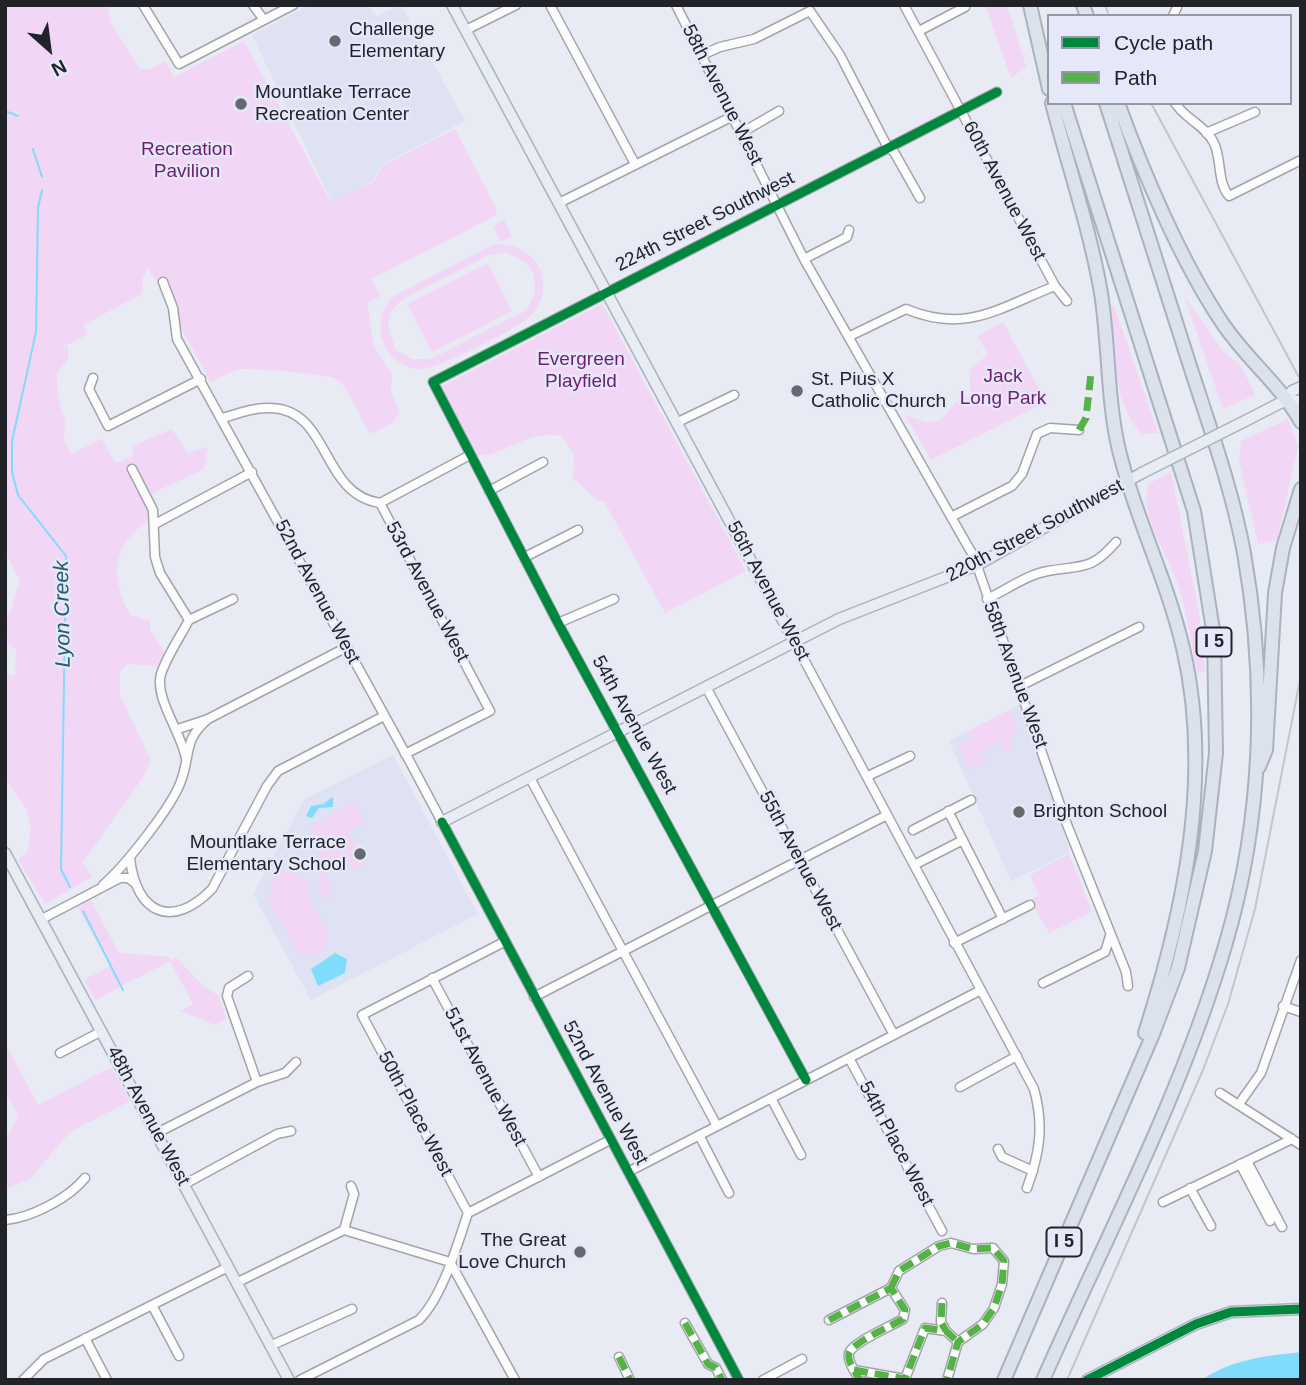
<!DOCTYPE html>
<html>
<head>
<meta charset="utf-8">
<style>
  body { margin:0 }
  #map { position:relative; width:1306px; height:1385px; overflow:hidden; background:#e8ebf4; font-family:Helvetica,sans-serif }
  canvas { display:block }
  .frame { position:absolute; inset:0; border:7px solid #222329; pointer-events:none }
  .legend { position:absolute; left:1047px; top:14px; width:245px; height:91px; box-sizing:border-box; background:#e4e8f8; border:2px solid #9699a5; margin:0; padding:9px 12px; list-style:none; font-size:21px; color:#222329 }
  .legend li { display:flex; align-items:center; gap:14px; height:35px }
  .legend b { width:35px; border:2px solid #9699a5 }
  .north { position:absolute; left:14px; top:14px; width:70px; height:70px; -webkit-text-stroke:5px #e4e8f8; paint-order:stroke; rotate:152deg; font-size:19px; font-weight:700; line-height:28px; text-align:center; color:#222329 }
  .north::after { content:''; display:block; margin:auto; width:24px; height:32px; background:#222329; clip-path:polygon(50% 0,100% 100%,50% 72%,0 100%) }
</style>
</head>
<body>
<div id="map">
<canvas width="1306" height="1385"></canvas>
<div class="frame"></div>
<ul class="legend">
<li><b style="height:9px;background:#00873e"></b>Cycle path</li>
<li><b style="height:9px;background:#55b246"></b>Path</li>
</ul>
<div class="north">N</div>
</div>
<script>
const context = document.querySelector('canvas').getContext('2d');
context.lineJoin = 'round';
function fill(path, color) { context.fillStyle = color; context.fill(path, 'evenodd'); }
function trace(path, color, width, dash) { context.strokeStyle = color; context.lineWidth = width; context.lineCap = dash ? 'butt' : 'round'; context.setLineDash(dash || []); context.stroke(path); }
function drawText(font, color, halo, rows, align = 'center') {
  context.font = font + ' Helvetica,sans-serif'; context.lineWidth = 5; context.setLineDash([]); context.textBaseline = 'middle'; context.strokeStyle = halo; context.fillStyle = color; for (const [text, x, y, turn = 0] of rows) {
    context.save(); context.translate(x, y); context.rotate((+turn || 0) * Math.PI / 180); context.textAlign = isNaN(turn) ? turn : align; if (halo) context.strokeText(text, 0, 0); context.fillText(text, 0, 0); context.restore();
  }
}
const built = new Path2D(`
  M309,5H367L377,16L401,5L465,121L383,164L373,181L333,204L252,35Z
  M1022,703L1070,852L1011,881L949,741Z
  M393,755L478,914L311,1000L253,894L304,800Z`);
const green = new Path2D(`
  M5,5H107L111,23L140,69H150L166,61L174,77L244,41L331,202L374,182L383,165L455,129L497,210L495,216L371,279L380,296L367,303C375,336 366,343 392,372L391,393L400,411L393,423L370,434C361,420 349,386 336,379C330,374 252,368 240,369C231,370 220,378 211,383L149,268L143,277L142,294L83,325L88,334L53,352L68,346V358L57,374L58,395L65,421L64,439L71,454L102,439L115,463L133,456V446L172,429L187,453L208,447L204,469L151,494L135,464L129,467L151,519C112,544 109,575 130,615L150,621V630L165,652L157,666L128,664L120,671V696L151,760L144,776L83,862L92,877L45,904L18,859L27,854L31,828L26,808L5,779V674L15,676L16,648L9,647L5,623C14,609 13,595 20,581L5,552Z
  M985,5H1007L1026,67L1011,78Z
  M504,220L512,236L501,242L493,226Z
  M499,244C518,245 534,254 541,272C546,285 543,301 534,312C523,327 438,369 420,369C382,367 369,323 392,297L486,248ZM506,252L527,263L534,274L535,293L526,310L431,359H412L395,349L388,325L391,311L403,299L489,255Z
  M488,263L512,311L432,352L407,304Z
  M1184,295L1222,350L1242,367L1255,395L1223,409Z
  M602,304L746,571L665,613L604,501H598L573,478L574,454L561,436C525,429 501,459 475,455L438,388Z
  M1114,305L1158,433L1143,434C1114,411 1114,344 1109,308Z
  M1003,322L1046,402L931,460L905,415C914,417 923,423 932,422C949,421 945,402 971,396L969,371L988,354L977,336Z
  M1288,419L1298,447L1277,540L1258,544L1239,460L1241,441Z
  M1171,472L1199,613L1205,672L1197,673C1192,644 1187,615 1179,587C1169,554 1139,519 1148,484Z
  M1010,710L1017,734L1009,738L1014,748L1005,752L1000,743L980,752L985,761L970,769L957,745L973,737L970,730Z
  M355,802L364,822L348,831L365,864L352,871L345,858L320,871L316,860L320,846L309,827Z
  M1069,854L1092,912L1049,933L1030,900L1039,895L1030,875Z
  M285,869L307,881L313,906L326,928L328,942L318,954C294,961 293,942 284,927C277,916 272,909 268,897L276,876Z
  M321,873L328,879L332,896L329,898L322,896L318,889Z
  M91,900L119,953L169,957L172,960L177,958L202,985L219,996L226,1019L215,1025L180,1011L193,1004L170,961L95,1000L84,980L110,966L78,907Z
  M5,1043L38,1105L111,1067L130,1101L70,1132L30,1179L5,1189V1133H10L18,1115L5,1091Z`);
const water = new Path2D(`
  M333,797V807L319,808L312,818L306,816L311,806L323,804Z
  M335,953L347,959L345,973L318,986L311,969Z
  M1301,1352V1380H1202C1231,1359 1267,1356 1301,1352Z`);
const stream = new Path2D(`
  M5,111L18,116
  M33,149L42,177
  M42,190L38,208L36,332L12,441V472L18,495L66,556L61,869L70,887
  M83,911L123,990`);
const minor = new Path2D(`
  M143,5L179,64L293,5
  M253,5L264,20
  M550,5L635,164
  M676,5L804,259L974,557L1066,822L1126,972L1128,986
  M904,5L1055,286L1067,301
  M1173,16L1178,5
  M466,30L516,5
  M919,31L965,7
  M702,55L720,47L754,39L810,11L840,55L888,148L894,152L920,198
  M1175,103C1184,118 1206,126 1214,143C1222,160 1217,182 1229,196L1301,160
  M741,133L779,111
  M1206,133L1255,112
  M559,203L733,116
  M804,259L847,237L849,230
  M163,282L173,308L177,339L409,760L739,1380
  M850,336L906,309C966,334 999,308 1055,286
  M93,378L89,389L108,426L201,379
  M223,418C239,413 255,407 271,408C331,410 320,494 380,503L490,711L405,754
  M678,422L734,395
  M132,469L153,510L155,557L160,573L189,620C180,637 167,656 161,674C154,698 182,733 186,759
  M489,491L543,462
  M380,503L470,455
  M953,516L1012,486L1022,474L1037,434L1050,428L1079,430
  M155,524L252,472
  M525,557L578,530
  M987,599C1006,590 1028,574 1048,571C1082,565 1091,571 1116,542
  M189,620L233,599
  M558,623L614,599
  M794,641L1034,1089C1044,1125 1040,1153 1027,1188
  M1020,686L1139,627
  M706,687L894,1035
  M178,729L208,719L347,647
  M868,776L910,756
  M530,778L717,1126
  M948,811L1003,919
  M913,830L971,800
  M130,858C136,914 172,930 212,889L267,786L278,771L384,716
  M914,865L963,840
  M103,885C124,867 172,807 181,781C191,754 183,740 208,719
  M40,920L120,878H128L135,883
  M954,943L1030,905
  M248,976L229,988L227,996L257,1082
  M432,978L539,1177
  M1043,983L1105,952L1110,936
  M534,997L887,815
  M1283,1006L1301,1012
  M60,1053L102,1031
  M849,1058L942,1231
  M806,1080L558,623L433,382L997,92
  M960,1087L1017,1056
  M1220,1093L1301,1145
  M771,1098L801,1155
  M1239,1104L1261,1073L1301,960
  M157,1133L257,1082L285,1073L296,1062
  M699,1135L729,1193
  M998,1149L1002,1157L1033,1171
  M1247,1161L1282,1227
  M1240,1164L1270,1221
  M628,1172L979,991
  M185,1184L277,1134L291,1131
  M1190,1188L1211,1226
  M1163,1202L1292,1139
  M468,1213L362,1015L504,942
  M468,1213L610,1140
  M5,1220C31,1218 69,1198 85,1178
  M344,1230L450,1262L515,1380
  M236,1283L344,1230L354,1194L351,1186
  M891,1288L899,1271L939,1246L951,1243L973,1249L993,1248L1004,1261L1002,1284L994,1308L983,1324L958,1342L947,1380
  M942,1303L941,1322L946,1331
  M152,1305L179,1356
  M829,1320L891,1288L905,1310L903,1319C892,1326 853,1342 849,1353C847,1362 856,1373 860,1380
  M685,1323L708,1364L716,1368L722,1380
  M85,1338L107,1380
  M270,1346L352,1309
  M619,1357L630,1380
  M854,1370L905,1379L925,1328L946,1331L958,1342
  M23,1380L44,1359L228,1267
  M300,1380L419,1320C443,1296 457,1245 468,1213
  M763,1380L802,1359`);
const major = new Path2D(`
  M452,5L794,641
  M1286,400L1301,401
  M1245,421L1286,400L1292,391L1301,387
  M442,822L839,619L977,565L1142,473
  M5,853L289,1380
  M1087,1380L1196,1324L1231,1312L1301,1309`);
const highway = new Path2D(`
  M1030,5L1049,89
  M1083,5L1087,16
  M1052,103C1068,166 1090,229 1101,293C1109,344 1107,396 1118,446C1134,515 1167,579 1183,648C1213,775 1184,911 1145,1033
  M1118,103C1143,172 1181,261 1221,321C1245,358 1280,384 1301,422
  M1259,767L1266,750L1275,593L1283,548L1301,489
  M1004,1380L1153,1034L1178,968L1205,851L1216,753L1214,636L1194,511L1064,103
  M1043,1380C1106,1237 1181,1096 1225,946C1263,819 1267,683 1244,553C1232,489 1210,428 1190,366C1162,278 1134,191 1106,103`);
const tram = new Path2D(`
  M1105,5L1109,16
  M1151,103L1301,381
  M1067,1380L1203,1070L1228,1004L1255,909L1301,675`);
const majorBridge = new Path2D(`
  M1142,473L1245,421`);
const quiet = new Path2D(`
  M1079,430L1086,418L1091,373
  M891,1288L899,1271L939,1246L951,1243L973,1249L993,1248L1004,1261L1002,1284L994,1308L983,1324L958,1342L947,1380
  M942,1303L941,1322L946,1331
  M829,1320L891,1288L905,1310L903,1319C892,1326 853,1342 849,1353C847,1362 856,1373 860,1380
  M685,1323L708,1364L716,1368L722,1380
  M619,1357L630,1380
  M854,1370L905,1379L925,1328L946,1331L958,1342`);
const cycleway = new Path2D(`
  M442,822L739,1380
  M806,1080L558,623L433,382L997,92
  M1087,1380L1196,1324L1231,1312L1301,1309`);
const markers = [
  [335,41,7,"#676970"],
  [241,104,7,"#676970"],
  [797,391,7,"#676970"],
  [1019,812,7,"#676970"],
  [360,854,7,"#676970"],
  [580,1252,7,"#676970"]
];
const shields = [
  [1214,642,35],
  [1064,1242,35]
];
const shieldNames = [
  ["I 5",1214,642],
  ["I 5",1064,1242]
];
const poiNames = [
  ["Challenge",349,30],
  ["Elementary",349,52],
  ["Mountlake Terrace",255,93],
  ["Recreation Center",255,115],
  ["St. Pius X",811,380],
  ["Catholic Church",811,402],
  ["Brighton School",1033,812],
  ["Mountlake Terrace",346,843,"right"],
  ["Elementary School",346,865,"right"],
  ["The Great",566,1241,"right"],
  ["Love Church",566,1263,"right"]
];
const streetNames = [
  ["58th Avenue West",722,95,63],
  ["60th Avenue West",1004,191,62],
  ["224th Street Southwest",705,222,-27],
  ["220th Street Southwest",1035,531,-28],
  ["56th Avenue West",768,591,62],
  ["52nd Avenue West",317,592,62],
  ["53rd Avenue West",427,592,62],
  ["58th Avenue West",1015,675,70],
  ["54th Avenue West",634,725,61],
  ["55th Avenue West",800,861,62],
  ["51st Avenue West",485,1077,62],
  ["52nd Avenue West",605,1093,62],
  ["50th Place West",415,1114,62],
  ["48th Avenue West",148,1116,62],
  ["54th Place West",896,1144,62]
];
const parkNames = [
  ["Recreation",187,150],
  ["Pavilion",187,172],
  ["Evergreen",581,360],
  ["Playfield",581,382],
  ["Jack",1003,377],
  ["Long Park",1003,399]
];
const waterNames = [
  ["Lyon Creek",63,614,-91]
];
fill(built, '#dee2f3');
fill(green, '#f2d6f6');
fill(water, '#81dcfc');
trace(stream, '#81dcfc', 2);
trace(minor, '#a2a4aa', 11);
trace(major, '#a9b2be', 13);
trace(highway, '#a9b2be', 16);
trace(minor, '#fcfcfd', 8);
trace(major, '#e8edf3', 10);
trace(highway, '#dbe2ec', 12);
trace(tram, '#c4c5c8', 2);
trace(majorBridge, '#a9b2be', 13, []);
trace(majorBridge, '#e8edf3', 10);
trace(quiet, '#55b246', 7, [14, 7]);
trace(cycleway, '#00873e', 9);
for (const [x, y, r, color] of markers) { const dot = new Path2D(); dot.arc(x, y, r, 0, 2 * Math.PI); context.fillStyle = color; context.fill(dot); trace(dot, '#e4e8f8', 2.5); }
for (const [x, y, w] of shields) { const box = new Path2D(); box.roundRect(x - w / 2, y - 14.5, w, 29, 5); context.fillStyle = '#e4e8f8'; context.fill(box); trace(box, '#222329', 2); }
drawText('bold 18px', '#222329', null, shieldNames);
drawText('19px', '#222329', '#e4e8f8', poiNames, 'left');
drawText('19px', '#222329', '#e4e8f8', streetNames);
drawText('19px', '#701c71', '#e4e8f8', parkNames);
drawText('italic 21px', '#265a6c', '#e4e8f8', waterNames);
</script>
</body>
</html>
